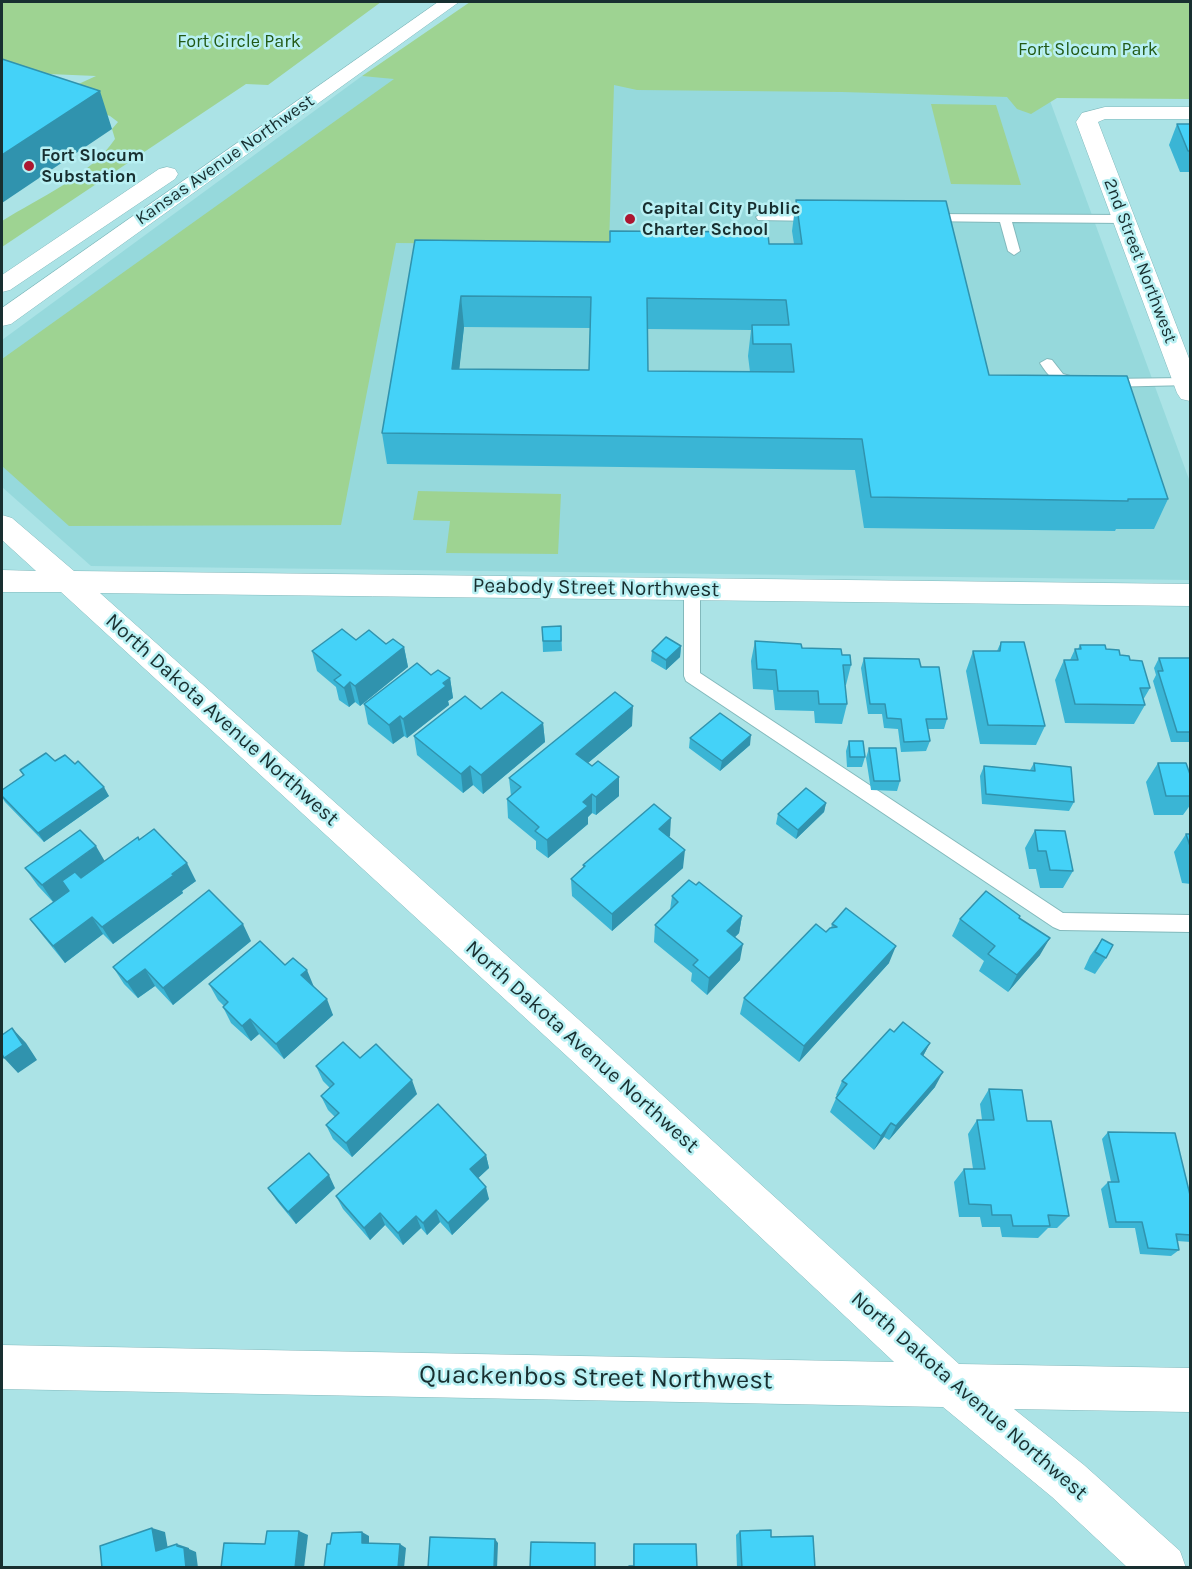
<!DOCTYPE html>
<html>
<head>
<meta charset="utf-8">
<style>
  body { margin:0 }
  #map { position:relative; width:1192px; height:1569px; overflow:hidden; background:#abe3e6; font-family:Karla,sans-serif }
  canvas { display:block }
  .frame { position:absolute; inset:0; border:3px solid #182f30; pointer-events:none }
</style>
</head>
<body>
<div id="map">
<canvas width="1192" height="1569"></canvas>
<div class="frame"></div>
</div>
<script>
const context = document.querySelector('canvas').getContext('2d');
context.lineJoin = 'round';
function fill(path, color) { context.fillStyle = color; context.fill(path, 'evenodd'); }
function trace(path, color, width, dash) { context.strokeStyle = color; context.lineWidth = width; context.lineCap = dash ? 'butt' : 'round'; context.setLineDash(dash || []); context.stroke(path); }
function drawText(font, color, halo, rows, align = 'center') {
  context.font = font + ' Karla,sans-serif'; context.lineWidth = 5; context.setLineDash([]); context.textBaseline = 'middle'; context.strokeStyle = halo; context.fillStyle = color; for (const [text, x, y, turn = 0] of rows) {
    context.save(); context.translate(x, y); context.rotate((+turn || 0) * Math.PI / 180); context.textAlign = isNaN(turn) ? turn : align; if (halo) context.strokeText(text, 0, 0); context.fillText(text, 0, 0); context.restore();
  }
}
const built = new Path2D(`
  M362,76L1049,98L1190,482V580L91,566L2,487V340Z`);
const green = new Path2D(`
  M2,2H381L268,85L246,84L2,247V221C39,198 91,175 115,139L112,129L118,122L110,116L73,103L72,87L96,76L2,72Z
  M470,2H1190V99L1057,98L1031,114L1017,109L1007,97L842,92L637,90L614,85L609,245L396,243L341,525L69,526L2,466V359L394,79L362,76Z
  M931,104L996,105L1021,185L951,184Z
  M418,491L561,494L558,554L446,553L450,521L413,520Z`);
const lane = new Path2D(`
  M762,213H816L822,217L816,221L758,220L756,217Z
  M928,214L1124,215L1130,219L1124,223L1012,222L1020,251L1014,255L1008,251L1000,222L924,221L922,218Z
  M1047,359L1052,360L1063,374L1081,379L1083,382L1081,385C1062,390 1049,378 1040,363Z
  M1186,378L1190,379V385L1104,387L1097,383L1104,379Z
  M692,583L698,585L700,589V673L1063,913L1190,915V932L1060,930L1053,927L686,681L684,676V589L686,585Z`);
const street = new Path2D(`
  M1105,107H1190V119H1105L1098,122L1190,361V401L1181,399L1177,393L1076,122L1082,113Z
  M2,515L12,518L74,571L1190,584V606L100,593L596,1035L959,1364L1190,1368V1412L1014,1409L1084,1465L1180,1551L1186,1568H1128L1052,1497L943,1407L2,1389V1345L894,1362L570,1059L61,592H2V570L36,571L2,540Z`);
const secondary = new Path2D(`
  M438,2H459L11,324L2,326V308Z
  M167,167L175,169L178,174L175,179L10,290L2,292V275L159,169Z`);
const wall = new Path2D(`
  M1177,124H1191V172H1180L1169,145Z
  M796,200L989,375L1168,499L1154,529H1116L1115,531L864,528L855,470L387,464L382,433L415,240L610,242L758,234L769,244H794L792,231ZM464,327L590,328L589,370L459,369ZM647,329L751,330L748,356L750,372L648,371Z
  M561,626L562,651L543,652L542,627Z
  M356,640L386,644L404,647L408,667L360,706L355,702L349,707L339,700L336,687L317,671L312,651Z
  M755,641L842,655L851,665L846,685H845L847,704L842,724L815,723L814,711L775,710L773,690L753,689L751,661Z
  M1001,642L1045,726L1036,745L980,744L966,671L973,651H997Z
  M1080,645L1106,649L1130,660L1150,688L1143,700L1145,705L1134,724L1065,723L1055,680L1064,660H1070L1075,649H1078Z
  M681,646L680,657L666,670L651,661L652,651Z
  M864,658L921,667L947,719L944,729H928L930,741L926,751L901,752L898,729L884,728L882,714H868L861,668Z
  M1159,658H1191V742H1171L1153,681L1156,675L1154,668Z
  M431,675L450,678L453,698L448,701L449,705L407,738L404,736L393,744L368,724L364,704Z
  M543,723L545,742L483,794L473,785L463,793L417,755L414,736Z
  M632,726L588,763L619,796L596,815L592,813L588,817V824L548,858L536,849V841L508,818L507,799L511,796L509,778Z
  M690,738L750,745L720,771L689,748Z
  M849,741L865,757L862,767H847L846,751Z
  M869,748L900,781L897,791L871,790L866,758Z
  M55,761L109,796L44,842L5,802L2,797V790L23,775L20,770Z
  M1034,763L1074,802L1069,811L982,804L980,776L984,766L1030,770Z
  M1158,763L1191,777V804L1183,815H1154L1146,782Z
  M826,803L824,812L796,839L776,824L778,814Z
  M1035,830L1073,871L1063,888H1040L1036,869H1029L1025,848Z
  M1186,834H1191V884L1182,883L1174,852Z
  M670,836L669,837L683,868L612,931L572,896L571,879L583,868V865Z
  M139,840L196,881L182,891L183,893L113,944L103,934L65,963L43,936L30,919L53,902L38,886L25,868L105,861Z
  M696,885L742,916L739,933L735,937L740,960L707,995L691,981L692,973L654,942L655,925L670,910L672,896Z
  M1019,918L1040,955L1008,992L979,971L984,961L952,936L960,919Z
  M832,924L889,963L799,1062L740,1014L744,998L826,932L831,928Z
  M1102,939L1106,958L1095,974L1084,969L1090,956Z
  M251,941L173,1005L155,986L138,998L124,984L113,967Z
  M285,965L313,986L333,1015L284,1059L259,1034L251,1041L231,1023L223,1007L224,1006L218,1000L209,984Z
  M894,1032L930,1043L923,1056L935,1087L889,1140L884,1137L874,1150L830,1112L837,1096L836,1095L842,1081Z
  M360,1058L417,1094L352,1157L333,1139L326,1125L335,1117L328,1110L321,1096L330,1088L323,1081L316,1066Z
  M989,1089L1027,1121L1069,1216L1057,1228H1048L1038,1238L1002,1237L1000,1227H982L980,1217H959L954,1182L964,1169H973L968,1134L977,1120H982L980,1104Z
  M1108,1132L1191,1199V1242L1177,1241L1179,1250L1171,1256L1140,1254L1135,1228H1109L1101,1189L1108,1182H1111L1102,1139Z
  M486,1155L489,1168L478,1178L489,1199L452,1235L440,1222L427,1235L421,1228L403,1245L385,1225L370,1240L343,1209L336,1196Z
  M268,1188H335L296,1224L277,1201Z
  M740,1531L771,1537L815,1568H737L736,1535Z
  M634,1544L697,1568H628L629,1566H633V1548Z`);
const shadedWall = new Path2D(`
  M100,91L112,129L2,203V155Z
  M461,296L464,327L456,399L452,369Z
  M681,646L680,657L666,670V660Z
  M404,647L408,667L360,706L355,686Z
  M450,678L453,698L448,701L449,705L407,738L403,719Z
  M350,682L355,702L349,707L344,688Z
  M633,706L632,726L576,773V754Z
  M400,716L404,736L393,744L389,725Z
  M543,723L545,742L483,794L481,775Z
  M751,735L750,745L720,771L722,761Z
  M470,766L473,785L463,793L461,774Z
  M619,777V796L596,815V797Z
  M104,787L109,796L44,842L38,833Z
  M592,794V813L588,817V824L548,858L547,840L583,802Z
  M826,803L824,812L796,839L798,830Z
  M671,818L670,836L658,847L659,829Z
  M96,846L107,865L70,892L62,881L69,892L54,903L42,885Z
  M685,850L683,868L612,931V914Z
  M187,863L196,881L182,891L183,893L113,944L102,927Z
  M742,916L739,933L724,948L727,931Z
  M92,917L103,934L65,963L53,946Z
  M243,924L251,941L173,1005L163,988Z
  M1050,938L1040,955L1008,992L1017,975Z
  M743,944L740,960L707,995L709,978Z
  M896,946L889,963L799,1062L804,1046Z
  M145,969L155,986L138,998L127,982Z
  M307,970L314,987L301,975Z
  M327,999L333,1015L284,1059L276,1044Z
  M250,1019L259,1034L251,1041L242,1026Z
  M12,1028L26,1043L37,1060L18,1073L4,1058Z
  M930,1043L922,1058L921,1054Z
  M943,1072L935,1087L889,1140L896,1126Z
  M412,1080L417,1094L352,1157L346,1143Z
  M891,1123L884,1137L874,1150L881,1136Z
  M486,1155L489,1168L474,1182L470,1169Z
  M329,1175L335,1188L296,1224L288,1212Z
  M486,1187L489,1199L452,1235L448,1223Z
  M436,1210L440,1222L427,1235L423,1223Z
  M380,1213L385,1225L370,1240L364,1228Z
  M416,1216L421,1228L403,1245L398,1233Z
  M152,1528L165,1532L169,1555L156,1551Z
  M299,1531L308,1535L304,1568H295Z
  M362,1532L369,1536V1548L362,1543Z
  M495,1539L498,1543L497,1568H494Z
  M177,1544L189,1548V1549L196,1552L198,1568H186Z
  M400,1544L406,1548L404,1568H398Z`);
const building = new Path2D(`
  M2,59L100,91L2,155Z
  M1177,124H1191V151H1188Z
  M796,200L946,201L989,375L1127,376L1168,499H1128V501L871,497L862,439L382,433L415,240L610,242V231L758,232V234H768L769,244H802ZM461,296L591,297L589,370L452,369ZM647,298L786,300L789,325H752L753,344H791L794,372L648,371Z
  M561,626V641H543L542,627Z
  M342,629L356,640L369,630L386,644L393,639L404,647L355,686L350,682L344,688L334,680L341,675L312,651Z
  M666,637L681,646L666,660L652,651Z
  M755,641L801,644L802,648L841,649L842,655H850L851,665H843L847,704H819L818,691H778L776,670L757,669Z
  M1001,642H1024L1045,726L988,725L973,651H1000Z
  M1080,645H1105L1106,649L1119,650L1120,655L1129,656L1130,660L1142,661L1150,688H1140L1145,705L1075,704L1064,660H1078L1075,649H1081Z
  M864,658L919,659L921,667H939L947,719H926L930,741L904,742L901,719L887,718L885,704H870Z
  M1159,658H1191V732H1177L1158,671H1163Z
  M417,663L431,675L438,670L450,678L443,683L446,686L403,719L400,716L389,725L364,704Z
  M502,692L543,723L481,775L470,766L461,774L414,736L465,696L481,709Z
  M615,692L633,706L576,754L592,766L598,761L619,777L596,797L592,794L583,802L588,806L547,840L535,831L539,827L507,799L521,787L509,778Z
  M720,713L751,735L722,761L690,738Z
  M849,741H863L865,757H850Z
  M869,748H896L900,781H874Z
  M46,753L55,761L65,755L75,764L78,761L104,787L38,833L2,796V790L24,775L20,770Z
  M1034,763L1071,767L1074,802L986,794L984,766L1035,771Z
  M1158,763H1186L1191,777V796H1166Z
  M806,788L826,803L798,830L778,814Z
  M654,804L671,818L659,829L685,850L612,914L571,879L585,866L583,865Z
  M154,829L187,863L172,874L174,875L102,927L92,917L53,946L30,919L69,891L62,881L75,872L81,878L138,837L139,840Z
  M80,830L96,846L42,885L25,868Z
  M1035,830L1065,831L1073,871L1050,870L1046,851H1038Z
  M1186,834H1191V849Z
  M689,880L696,885L699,882L742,916L727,931L743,944L709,978L693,965L698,960L655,925L678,902L672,896Z
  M209,890L243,924L163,988L145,969L127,982L113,967Z
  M986,891L1020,916L1019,918L1050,938L1017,975L988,954L995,946L960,919Z
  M846,908L896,946L804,1046L744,998L816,924L826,932L830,928L837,927L832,924Z
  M1102,939L1113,945L1106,958L1095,952Z
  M260,941L285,965L293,958L307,970L301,975L327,999L276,1044L250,1019L242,1026L223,1007L228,1002L209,984Z
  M903,1022L930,1043L921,1054L943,1072L896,1126L891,1123L881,1136L836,1098L847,1084L842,1081L890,1029L894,1032Z
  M12,1028L23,1045L4,1058L2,1054V1035Z
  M343,1042L360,1058L376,1044L412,1080L346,1143L326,1125L339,1113L321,1096L334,1084L316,1066Z
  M989,1089L1022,1090L1027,1121H1051L1069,1216L1048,1215L1050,1226H1013L1011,1215H992L991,1205L969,1204L964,1169H985L977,1120H994Z
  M438,1104L486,1155L470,1169L486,1187L448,1223L436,1210L423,1223L416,1216L398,1233L380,1213L364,1228L336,1196Z
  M1108,1132L1175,1133L1191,1199V1235L1176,1234L1179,1250L1148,1248L1142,1222H1116L1108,1182H1119Z
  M309,1153L329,1175L288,1212L268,1188Z
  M152,1528L156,1551L177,1544V1546L184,1548L186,1568H102L100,1546Z
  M771,1530V1537L813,1536L815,1568H742L740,1531Z
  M267,1531H299L295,1568H221L224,1543L265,1544Z
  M362,1532V1543L400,1544L398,1568H324L327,1544H330L332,1533Z
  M430,1537L495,1539L494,1568H428Z
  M531,1542L595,1543V1568H530Z
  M634,1544H696L697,1568H629V1566H634Z`);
const markers = [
  [29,166,6,"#ac1730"],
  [630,219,6,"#ac1730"]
];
const farParknames = [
  ["Fort Circle Park",239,42],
  ["Fort Slocum Park",1088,50]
];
const farPoinames = [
  ["Fort Slocum",41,156],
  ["Substation",41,177],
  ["Capital City Public",642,209],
  ["Charter School",642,230]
];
const farStreetnames = [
  ["Kansas Avenue Northwest",225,160,-35],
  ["2nd Street Northwest",1140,261,69]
];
const streetNames = [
  ["Peabody Street Northwest",596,588,1],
  ["North Dakota Avenue Northwest",222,720,42],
  ["North Dakota Avenue Northwest",582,1047,42],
  ["North Dakota Avenue Northwest",969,1396,41]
];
const nearStreetnames = [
  ["Quackenbos Street Northwest",596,1378,1]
];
fill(built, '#96d9dc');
fill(green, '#9ed392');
trace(lane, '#82b9bc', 2);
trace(street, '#82b9bc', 1);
trace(secondary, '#82b9bc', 1);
fill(lane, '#fff');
fill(street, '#fff');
fill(secondary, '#fff');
fill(wall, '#3ab5d5');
fill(shadedWall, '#3093ae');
fill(building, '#44d2f8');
trace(building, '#3093ae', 1.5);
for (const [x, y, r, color] of markers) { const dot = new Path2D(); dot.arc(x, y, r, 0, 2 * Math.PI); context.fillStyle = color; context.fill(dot); trace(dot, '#b8f0f3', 2); }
drawText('18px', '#225915', '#b8f0f3', farParknames);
drawText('bold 18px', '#182f30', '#b8f0f3', farPoinames, 'left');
drawText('18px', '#182f30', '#b8f0f3', farStreetnames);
drawText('21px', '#182f30', '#b8f0f3', streetNames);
drawText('26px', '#182f30', '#b8f0f3', nearStreetnames);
</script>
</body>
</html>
